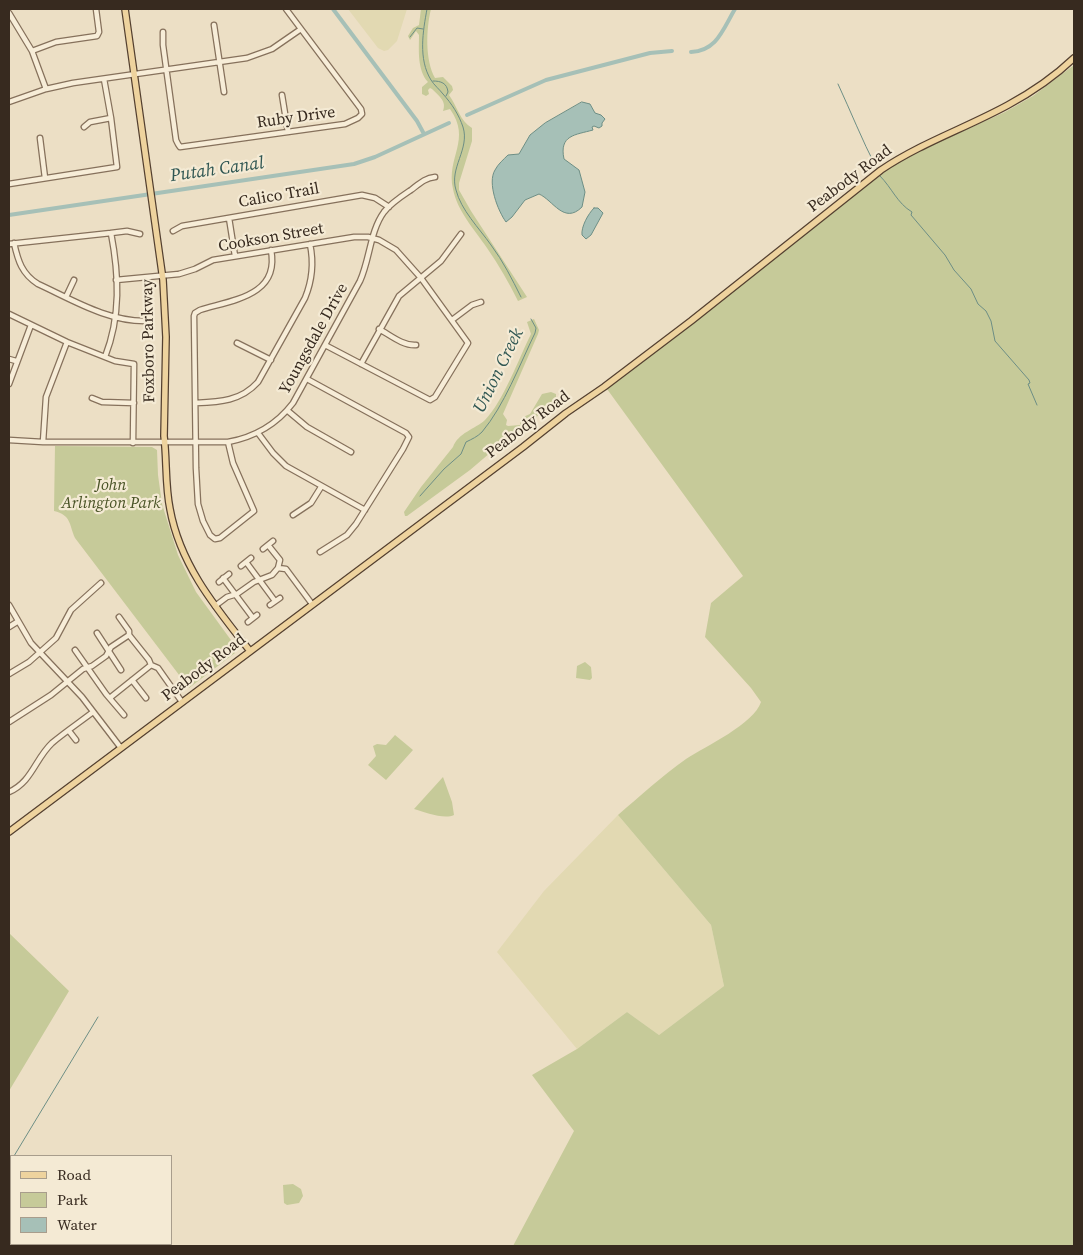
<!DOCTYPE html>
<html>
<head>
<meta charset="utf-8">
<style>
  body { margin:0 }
  #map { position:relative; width:1083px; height:1255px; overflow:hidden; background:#ecdfc5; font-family:"Source Serif 4",serif }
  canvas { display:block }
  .frame { position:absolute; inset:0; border:10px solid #372a1f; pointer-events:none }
  .legend { position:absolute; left:10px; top:1155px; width:162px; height:90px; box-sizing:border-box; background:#f4ead4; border:1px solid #a89d8c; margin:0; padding:6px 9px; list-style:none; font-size:15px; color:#372a1f }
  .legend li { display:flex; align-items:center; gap:10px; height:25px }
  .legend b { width:25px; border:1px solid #a89d8c }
</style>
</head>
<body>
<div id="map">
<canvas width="1083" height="1255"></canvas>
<div class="frame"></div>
<ul class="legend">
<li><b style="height:6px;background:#eed39e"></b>Road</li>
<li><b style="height:14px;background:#c6ca99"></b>Park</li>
<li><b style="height:14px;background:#a6c0b7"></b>Water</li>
</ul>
</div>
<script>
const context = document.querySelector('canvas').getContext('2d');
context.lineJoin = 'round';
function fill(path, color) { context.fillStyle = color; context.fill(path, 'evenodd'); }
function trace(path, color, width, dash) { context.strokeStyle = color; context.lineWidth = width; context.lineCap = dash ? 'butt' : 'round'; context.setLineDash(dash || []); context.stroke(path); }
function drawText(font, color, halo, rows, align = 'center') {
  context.font = font + ' "Source Serif 4",serif'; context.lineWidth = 4.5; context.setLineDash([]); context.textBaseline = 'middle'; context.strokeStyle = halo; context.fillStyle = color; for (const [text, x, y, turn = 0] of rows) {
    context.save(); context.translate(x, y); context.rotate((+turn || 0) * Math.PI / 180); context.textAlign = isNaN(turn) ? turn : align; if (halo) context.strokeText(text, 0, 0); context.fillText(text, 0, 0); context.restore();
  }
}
const farmland = new Path2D(`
  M348,9H407L397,41L388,50L384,51L378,48Z
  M618,815L711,925L724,986L659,1035L627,1012L577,1049L497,952L544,891Z`);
const green = new Path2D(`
  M421,9H431C426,29 425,60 435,78L443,77L452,86L453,90L449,95C457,106 460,121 472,128V141L459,183V190L471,211L527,297L518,301C509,283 499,265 487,248C475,230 457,211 453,189C446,157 472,140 450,109L443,111C447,101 439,96 432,89L430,88L428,90L429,94L426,96L422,94V87L428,82C417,70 419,50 419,35L416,31L410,40L408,36L413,28L419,25Z
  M1074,65V1246H513L574,1131L532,1075L577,1049L627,1012L659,1035L724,986L711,925L618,815C640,796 662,776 686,759C706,746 754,724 761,702L751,688L705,637L711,603L743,576L607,389L702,316L890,167L930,146L1005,112L1033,96Z
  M534,319L539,330L538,334L503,414L507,420L506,425L508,426L520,425L521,418L530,414L542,394L551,392L556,394V401L523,428L504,437V441L470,470L407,516H405L404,512L421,487L453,447C458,433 475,429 485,420C503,402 519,358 531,334L527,322Z
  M55,446L152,447L157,450L158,475L162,504L178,555L196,592L236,647L235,653L189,688L75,538C69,524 71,515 54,511Z
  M585,662L591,667L592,678L590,680L576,678L577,666Z
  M395,735L413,750L386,780L368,765L376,756L373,746L377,744L386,745Z
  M443,777L452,802L454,815C444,820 425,812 414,809Z
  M9,933L69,991L9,1091Z
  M293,1184L301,1189L303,1196L299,1203L287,1205L284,1203L283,1185Z`);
const water = new Path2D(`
  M582,102L590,104L595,113L601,115L605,119L602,123V126L599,128L594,126L592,127L593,130C575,135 559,135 564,159L579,170L585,192L582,207C564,225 553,200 539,194L525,200L512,217L506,222C498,211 487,183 495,170C498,164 504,159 508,155L519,154L530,135L545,123Z
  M594,208H598L603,213L591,235L586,239L582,235C581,227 588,214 594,208Z`);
const stream = new Path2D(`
  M427,9C423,31 418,59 431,80C434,85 440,90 443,94C452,104 459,115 463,127C470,149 449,168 456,190C461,210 479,228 491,245C503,261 512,279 521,297
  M410,37L417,28L423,29
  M433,81C441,81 447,83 448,92L446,96
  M838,84C851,112 862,140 876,167
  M880,176C892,188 897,203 912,212L911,215L945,255L954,270L971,289L978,304L986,311L991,321L995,341L1029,380L1030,383L1028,384L1037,405
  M420,496L444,469L461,454L466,442C472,439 477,437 482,432C504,406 520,364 535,333L536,328L531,319
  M14,1156L98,1017
  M9,1165L11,1161
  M9,1225L11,1228
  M21,1246V1244`);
const canal = new Path2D(`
  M333,9L417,121L424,134
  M691,52C717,51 723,29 735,9
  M467,115L546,80L650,53L672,51
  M9,215L354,164L375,157L449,123`);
const minor = new Path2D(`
  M9,13L32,51L46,89
  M214,25L224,92
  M163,32V45L176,140L178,144L180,147L345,124L358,118L362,114L361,109L286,9
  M32,51L56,42L97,36L99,32L96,9
  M282,95L288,132
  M9,102L46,89L73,83L247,58L272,49L301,29
  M84,127L90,122L111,118
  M40,138L45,178
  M9,184L117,167L111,118L104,79
  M229,218L235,256
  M173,231L182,226L362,195L375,198L389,207
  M14,243C18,261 22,274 38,284C73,300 108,322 147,321
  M9,244L111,233L127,231L140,234
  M116,280L179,274L195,269L213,260L354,237H368L379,240L396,250L421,278L468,343L435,397L430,400L325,345
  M66,297L74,280
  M9,314L67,342L115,361L134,364L133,443
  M452,320L472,305L481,302
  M379,329C390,335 403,346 416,345
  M237,343L271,360
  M105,357C121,316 119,275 111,233
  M9,359L16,361
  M361,364L399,296L441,261L461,234
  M307,379L406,433L409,437L403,449L356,524L347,535L320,552
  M9,384L31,325
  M92,398L102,402L134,403
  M196,403C220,402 241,401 258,382L305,298C312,281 314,263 310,244
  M288,411L307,427L351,452
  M258,433L273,453L286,466L365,510
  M9,440L43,442H228C255,437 277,424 293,403L360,281C370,259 370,231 384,212C391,203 402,196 411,190C419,184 425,178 435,177
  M43,442L46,397L67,342
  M228,442L233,463L254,511L220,538L215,539L210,535L203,521L198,504L196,468L194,316L195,313L200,310C232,300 280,296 271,250
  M293,515L311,503L321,487
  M268,545L280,560L278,568L286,569L312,604
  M263,549L273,541
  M246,562L275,601
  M241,566L251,558
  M223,578L253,618
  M219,582L229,574
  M9,605L31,643L82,697L121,748
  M270,605L280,598
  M215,606L227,597L237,594L254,582L272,575L278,568
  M119,617L129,631V635L149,660L151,665
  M248,622L257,615
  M9,627L17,622
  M97,633L121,670
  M75,650L106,694L124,715
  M151,665L158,668L182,702
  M9,674L29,662L56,638L71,610L101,583
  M132,680L146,698
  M111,697L151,665
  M9,722L51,695L83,669L92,666L106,656L111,647L129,635
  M69,731L76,740
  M9,792C32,782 35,759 52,743C65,732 80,722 93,712`);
const major = new Path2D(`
  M125,9L163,280L166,337L164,436C167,460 165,485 170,509C180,565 216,608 250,651
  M9,832L523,447L566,413L604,387L691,321L881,170C921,143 966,128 1008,105C1032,92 1054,77 1074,58`);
const streetNames = [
  ["Ruby Drive",296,118,-8],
  ["Peabody Road",850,179,-37],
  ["Calico Trail",279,196,-10],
  ["Cookson Street",271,238,-10],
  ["Youngsdale Drive",314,339,-61],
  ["Foxboro Parkway",149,341,-91],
  ["Peabody Road",528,425,-37],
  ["Peabody Road",204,668,-37]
];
const parkNames = [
  ["John",111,486],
  ["Arlington Park",111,504]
];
const waterNames = [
  ["Putah Canal",217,170,-8],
  ["Union Creek",499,371,-64]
];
fill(farmland, '#e2d9b2');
fill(green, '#c6ca99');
fill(water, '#a6c0b7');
trace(water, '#6d8e85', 1);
trace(stream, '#6d8e85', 1);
trace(canal, '#a6c0b7', 4);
trace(minor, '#86715c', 7);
trace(major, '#544030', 8);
trace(minor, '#f7edd8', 4.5);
trace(major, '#eed39e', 5.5);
drawText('16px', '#372a1f', '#f4ead4', streetNames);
drawText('italic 16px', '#495326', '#f4ead4', parkNames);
drawText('italic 18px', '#2f5652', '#f4ead4', waterNames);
</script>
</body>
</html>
